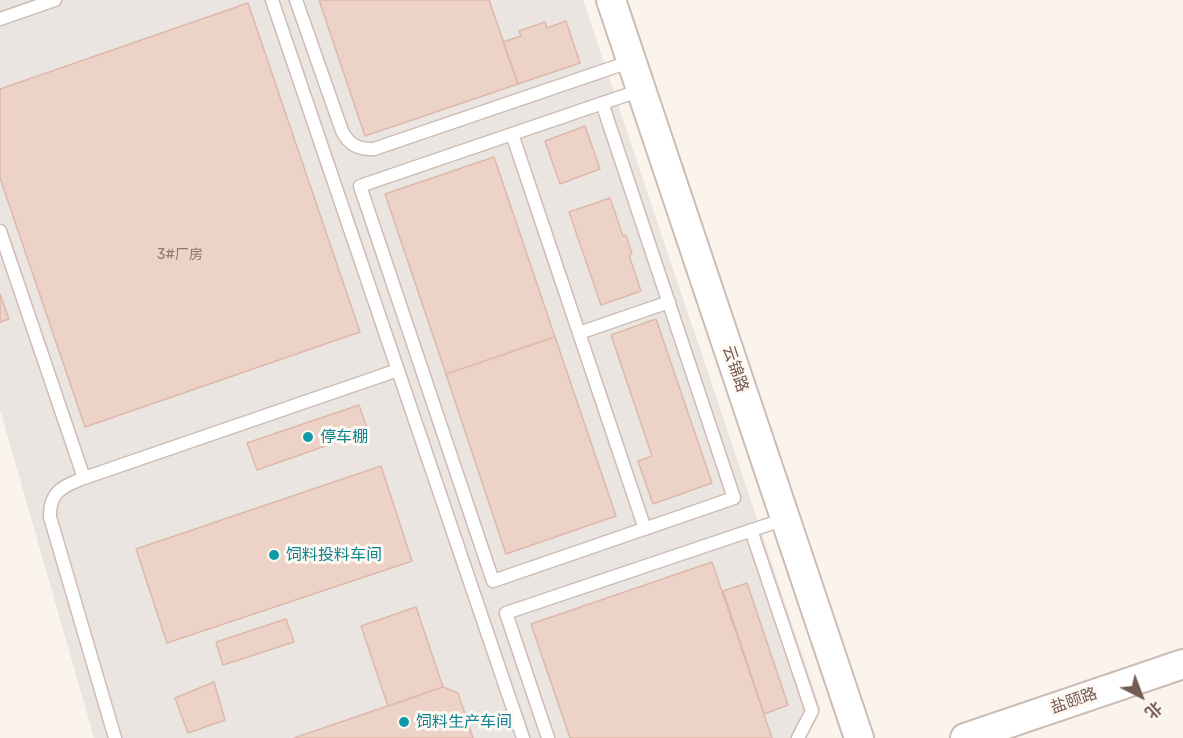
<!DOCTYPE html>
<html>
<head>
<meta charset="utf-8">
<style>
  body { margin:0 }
  #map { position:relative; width:1183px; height:738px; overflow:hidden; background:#fbf4ed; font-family:Rubik,"Noto Sans SC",sans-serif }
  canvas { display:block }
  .north { position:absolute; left:1111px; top:666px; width:60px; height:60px; -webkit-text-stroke:4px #fef8f3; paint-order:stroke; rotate:138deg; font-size:16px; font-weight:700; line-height:24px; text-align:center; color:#745a52 }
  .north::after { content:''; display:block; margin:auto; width:21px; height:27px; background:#745a52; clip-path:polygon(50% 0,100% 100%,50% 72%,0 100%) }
</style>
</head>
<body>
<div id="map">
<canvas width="1183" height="738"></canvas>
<div class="north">北</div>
</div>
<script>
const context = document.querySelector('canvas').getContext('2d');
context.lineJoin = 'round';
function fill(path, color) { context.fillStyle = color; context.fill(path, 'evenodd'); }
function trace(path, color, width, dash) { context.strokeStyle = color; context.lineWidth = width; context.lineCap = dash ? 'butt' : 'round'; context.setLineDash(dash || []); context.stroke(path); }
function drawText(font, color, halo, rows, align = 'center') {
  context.font = font + ' Rubik,"Noto Sans SC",sans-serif'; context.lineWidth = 6; context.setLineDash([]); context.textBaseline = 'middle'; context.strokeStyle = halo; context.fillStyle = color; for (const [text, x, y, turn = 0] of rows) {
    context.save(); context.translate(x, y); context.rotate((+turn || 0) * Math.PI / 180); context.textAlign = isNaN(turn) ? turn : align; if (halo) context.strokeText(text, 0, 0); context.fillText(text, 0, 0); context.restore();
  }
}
const industrial = new Path2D(`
  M0,0H583L821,710L807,738H94L0,410Z`);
const building = new Path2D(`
  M319,0H489L518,84L365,136Z
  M248,3L360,332L85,427L0,178V89Z
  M566,21L580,63L518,84L503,42L521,36L519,31L545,22L547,28Z
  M585,126L600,169L560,184L545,141Z
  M494,157L555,337L446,374L385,194Z
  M610,198L623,236L626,235L632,254L629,255L641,291L601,305L569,212Z
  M0,294L9,319L0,322Z
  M656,319L712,483L653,504L638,461L652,456L611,335Z
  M555,337L616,516L506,554L446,374Z
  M359,405L368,431L257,470L247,443Z
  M381,466L412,561L167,643L136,549Z
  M712,562L772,738H570L531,624Z
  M747,583L788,705L764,714L723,591Z
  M416,607L443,687L388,706L361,626Z
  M286,619L294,642L223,665L216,642Z
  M214,682L225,720L188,733L175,698Z
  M443,687L458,693L473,738H294Z`);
const service = new Path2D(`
  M272,0L523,738
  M296,0L342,131C349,145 359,150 374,149L632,61
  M0,19L55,0
  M602,103L734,498L493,581L360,186L641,90
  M512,134L645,529
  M0,231L84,478
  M579,333L669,302
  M751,530L812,711L798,738
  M115,738L50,517C49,492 63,486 84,478L398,370
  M548,738L506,613L785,519`);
const tertiary = new Path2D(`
  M611,0L859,738
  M965,738L1183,664`);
const markers = [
  [308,437,6,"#0f9aa8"],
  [274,555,6,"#0f9aa8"],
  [404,722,6,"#0f9aa8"]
];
const numberNames = [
  ["3#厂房",180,255]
];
const streetNames = [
  ["云锦路",735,369,71],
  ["盐颐路",1074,701,-19]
];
const cultureNames = [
  ["停车棚",320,437],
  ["饲料投料车间",286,555],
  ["饲料生产车间",416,722]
];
fill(industrial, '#ebe5e2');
fill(building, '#edd2c7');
trace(building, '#deb8aa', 1.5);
trace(service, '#ccbcb3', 15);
trace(tertiary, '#ccbcb3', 32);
trace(service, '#fff', 12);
trace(tertiary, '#fff', 28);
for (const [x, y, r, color] of markers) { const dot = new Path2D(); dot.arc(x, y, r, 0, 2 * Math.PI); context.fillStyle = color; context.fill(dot); trace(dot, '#fef8f3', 2); }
drawText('14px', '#92786f', null, numberNames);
drawText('16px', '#745a52', '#fef8f3', streetNames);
drawText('16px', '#0d838f', '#fef8f3', cultureNames, 'left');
</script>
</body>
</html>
